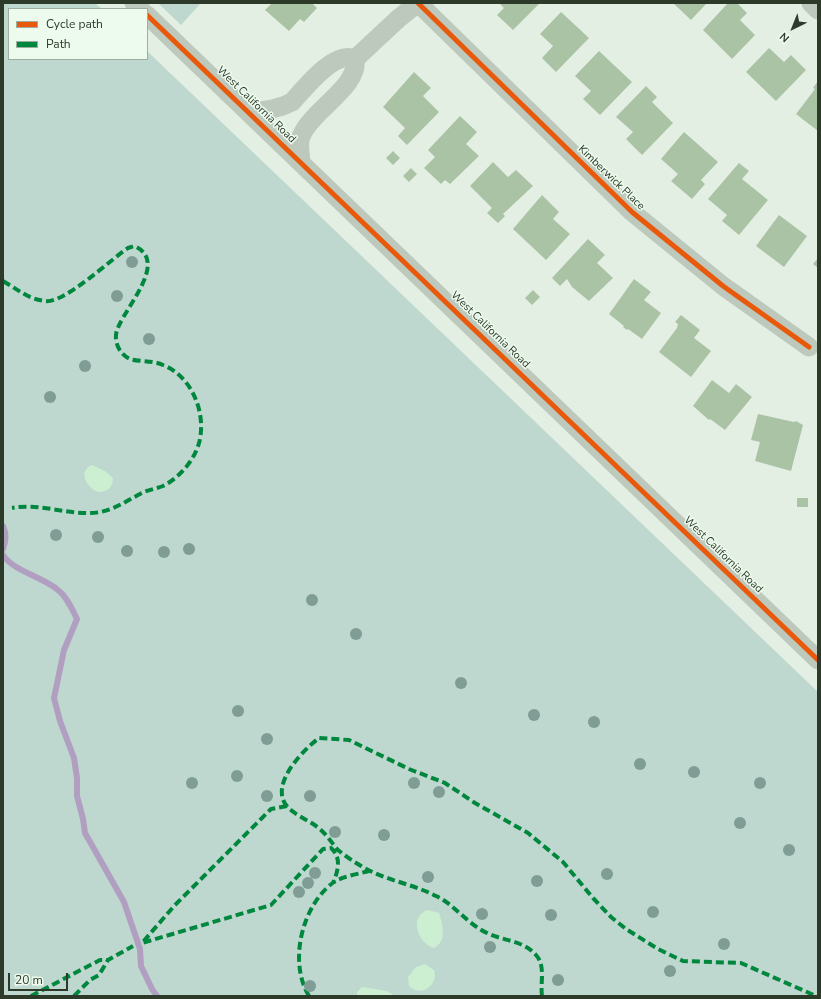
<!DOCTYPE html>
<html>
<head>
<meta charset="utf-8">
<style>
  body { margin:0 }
  #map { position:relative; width:821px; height:999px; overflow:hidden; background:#e4efe4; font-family:"Nunito Sans",sans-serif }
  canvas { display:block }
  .frame { position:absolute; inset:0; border:4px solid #2d3a2a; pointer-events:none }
  .legend { position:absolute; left:8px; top:8px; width:140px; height:52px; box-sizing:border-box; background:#ecfbed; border:1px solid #a0ae9f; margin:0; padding:5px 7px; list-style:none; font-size:12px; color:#2d3a2a }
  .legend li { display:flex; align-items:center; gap:8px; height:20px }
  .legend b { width:20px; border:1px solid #a0ae9f }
  .north { position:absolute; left:773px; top:8px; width:40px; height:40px; -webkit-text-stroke:3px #ecfbed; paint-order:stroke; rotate:223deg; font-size:11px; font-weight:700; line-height:16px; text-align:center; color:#2d3a2a }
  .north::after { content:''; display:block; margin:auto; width:14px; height:18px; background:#2d3a2a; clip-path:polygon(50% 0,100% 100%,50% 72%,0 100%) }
  .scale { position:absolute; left:8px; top:973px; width:60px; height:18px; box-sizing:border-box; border:2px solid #2d3a2a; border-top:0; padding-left:5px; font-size:12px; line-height:14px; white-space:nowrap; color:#2d3a2a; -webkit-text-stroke:3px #ecfbed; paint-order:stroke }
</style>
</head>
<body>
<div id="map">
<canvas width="821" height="999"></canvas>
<div class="frame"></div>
<ul class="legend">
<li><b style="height:5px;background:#e8590c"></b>Cycle path</li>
<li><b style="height:5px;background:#00873e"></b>Path</li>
</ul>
<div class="north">N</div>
<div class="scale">20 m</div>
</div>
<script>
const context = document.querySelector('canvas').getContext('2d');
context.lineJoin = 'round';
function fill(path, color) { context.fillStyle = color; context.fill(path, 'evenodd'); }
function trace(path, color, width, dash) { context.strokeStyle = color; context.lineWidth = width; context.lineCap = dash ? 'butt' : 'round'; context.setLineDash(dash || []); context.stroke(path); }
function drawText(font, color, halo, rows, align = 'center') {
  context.font = font + ' "Nunito Sans",sans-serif'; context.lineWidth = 3; context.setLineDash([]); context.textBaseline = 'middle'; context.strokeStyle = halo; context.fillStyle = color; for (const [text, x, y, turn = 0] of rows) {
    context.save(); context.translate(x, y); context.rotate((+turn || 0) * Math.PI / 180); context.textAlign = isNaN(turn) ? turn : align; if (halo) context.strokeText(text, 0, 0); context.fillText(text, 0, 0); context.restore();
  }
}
const green = new Path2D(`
  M3,3H95L102,9H9V59H147V51L818,692V996H3Z
  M158,3H201L181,25Z`);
const sand = new Path2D(`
  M92,465L105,471L113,478C113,488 107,492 98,492C87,488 77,471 92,465Z
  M428,910L439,913C443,924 447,942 434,948C418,944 408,916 428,910Z
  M425,964L434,970C439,985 421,998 409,986L408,977L416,967Z
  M362,987L387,991L395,996H357V992Z`);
const stream = new Path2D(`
  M3,526C7,534 6,541 3,549
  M3,555C13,571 43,577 58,590C67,597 72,609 77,619L64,650L54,698L60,721L74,758L77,778V796L83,819L85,833L124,902L140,949L141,966L152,989L157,996`);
const building = new Path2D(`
  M272,3H312L317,8L304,22L300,19L289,31L265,10Z
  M499,3H540L513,30L497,15L504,8Z
  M673,3H707L691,20Z
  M728,3H737L747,13L740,20L755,35L732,59L703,30Z
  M561,12L589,38L556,72L542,58L553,46L540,34Z
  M769,48L784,62L791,55L806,70L776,101L746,72Z
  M599,51L632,82L600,115L583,99L591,91L575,76Z
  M414,72L431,88L423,96L439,112L407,145L398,136L405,128L383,107Z
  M818,81V131L796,114L815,89L813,88Z
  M646,86L657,97L652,102L673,123L642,155L626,139L633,132L616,117Z
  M460,116L477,132L466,144L479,156L450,184L445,180L441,184L424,168L435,157L428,150Z
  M684,132L718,162L701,180L705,184L692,199L671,181L678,174L661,159Z
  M393,151L400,158L393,165L386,158Z
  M493,162L508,177L516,170L533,186L503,214L505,216L498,223L487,213L492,208L470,186Z
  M739,163L749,171L742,179L768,200L739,235L722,221L727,215L708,199Z
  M411,168L417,174L409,182L403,176Z
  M542,195L559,212L553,219L570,234L546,260L513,229Z
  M779,215L807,236L784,267L756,246Z
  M588,239L605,255L597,263L613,278L589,301L572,287L567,279L560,286L552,278Z
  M818,258V268L813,264Z
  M634,279L651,292L644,300L661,313L642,339L628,329L627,330L623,327L624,326L609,314Z
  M533,290L540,297L532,305L525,298Z
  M681,315L700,330L694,338L711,351L691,377L659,352L677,328L678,324L675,322Z
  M712,380L729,393L736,384L752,397L725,430L710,419L709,420L693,406Z
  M758,414L794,422L796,421L803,425L791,471L755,461L760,442L751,440Z
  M797,498H808V507H797Z`);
const minor = new Path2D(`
  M134,3L141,9
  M418,3L632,212L723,286L809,347
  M811,3L818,10
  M147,15L818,660
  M249,111C263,111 279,109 292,102C305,88 334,50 355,59
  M301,161C300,154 299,147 300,140C307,112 360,88 355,59L399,18L418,3`);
const quiet = new Path2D(`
  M3,281C17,289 28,299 45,301C64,304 110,260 128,248L134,246C173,262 117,315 116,335C115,345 121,355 130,359C139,362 152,360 163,365C192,376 207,414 199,443C194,461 179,478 163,486C155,489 147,490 140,494C123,503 109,513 90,513C64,514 39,503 12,508
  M287,806L271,809L175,905L142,943L271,905L323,849L331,848C342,858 338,871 333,883
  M31,996L100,960H108
  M74,996L90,980L99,975L108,960L133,946
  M309,996C288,962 302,905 334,882C344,876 358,874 369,871
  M542,996C540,983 546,966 536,955C523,940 503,941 487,933C466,923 454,904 436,896C411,883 382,880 358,864C351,860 344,855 338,850C331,842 325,832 316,826C306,819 293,814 286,805C270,784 303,750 319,738L349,740L409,769L445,783L475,803L528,833L563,862L593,898L611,917L626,929L658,949L683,961L741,963L816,996`);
const cycleway = new Path2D(`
  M418,3L632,212L723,286L809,347
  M147,15L818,660`);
const trees = [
  [132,262],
  [117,296],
  [149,339],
  [85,366],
  [50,397],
  [56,535],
  [98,537],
  [189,549],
  [127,551],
  [164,552],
  [312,600],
  [356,634],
  [461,683],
  [238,711],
  [534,715],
  [594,722],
  [267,739],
  [640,764],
  [694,772],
  [237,776],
  [192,783],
  [414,783],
  [760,783],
  [439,792],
  [267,796],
  [310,796],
  [740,823],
  [335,832],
  [384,835],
  [789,850],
  [315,873],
  [607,874],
  [428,877],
  [537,881],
  [308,883],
  [299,892],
  [653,912],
  [482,914],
  [551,915],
  [724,944],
  [490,947],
  [670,971],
  [558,980],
  [310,986]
];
const streetNames = [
  ["West California Road",256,105,44],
  ["Kimberwick Place",611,178,44],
  ["West California Road",490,330,44],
  ["West California Road",723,555,44]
];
fill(green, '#bed7cf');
fill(sand, '#cbefd0');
trace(stream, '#b19fc1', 6);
fill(building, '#abc3a5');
trace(minor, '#bdc9bc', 19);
trace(quiet, '#00873e', 4, [8, 4]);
trace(cycleway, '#e8590c', 5);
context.fillStyle = '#7f9c95';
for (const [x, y] of trees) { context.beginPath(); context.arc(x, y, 6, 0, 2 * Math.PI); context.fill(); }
drawText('11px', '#2d3a2a', '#ecfbed', streetNames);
</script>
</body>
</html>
